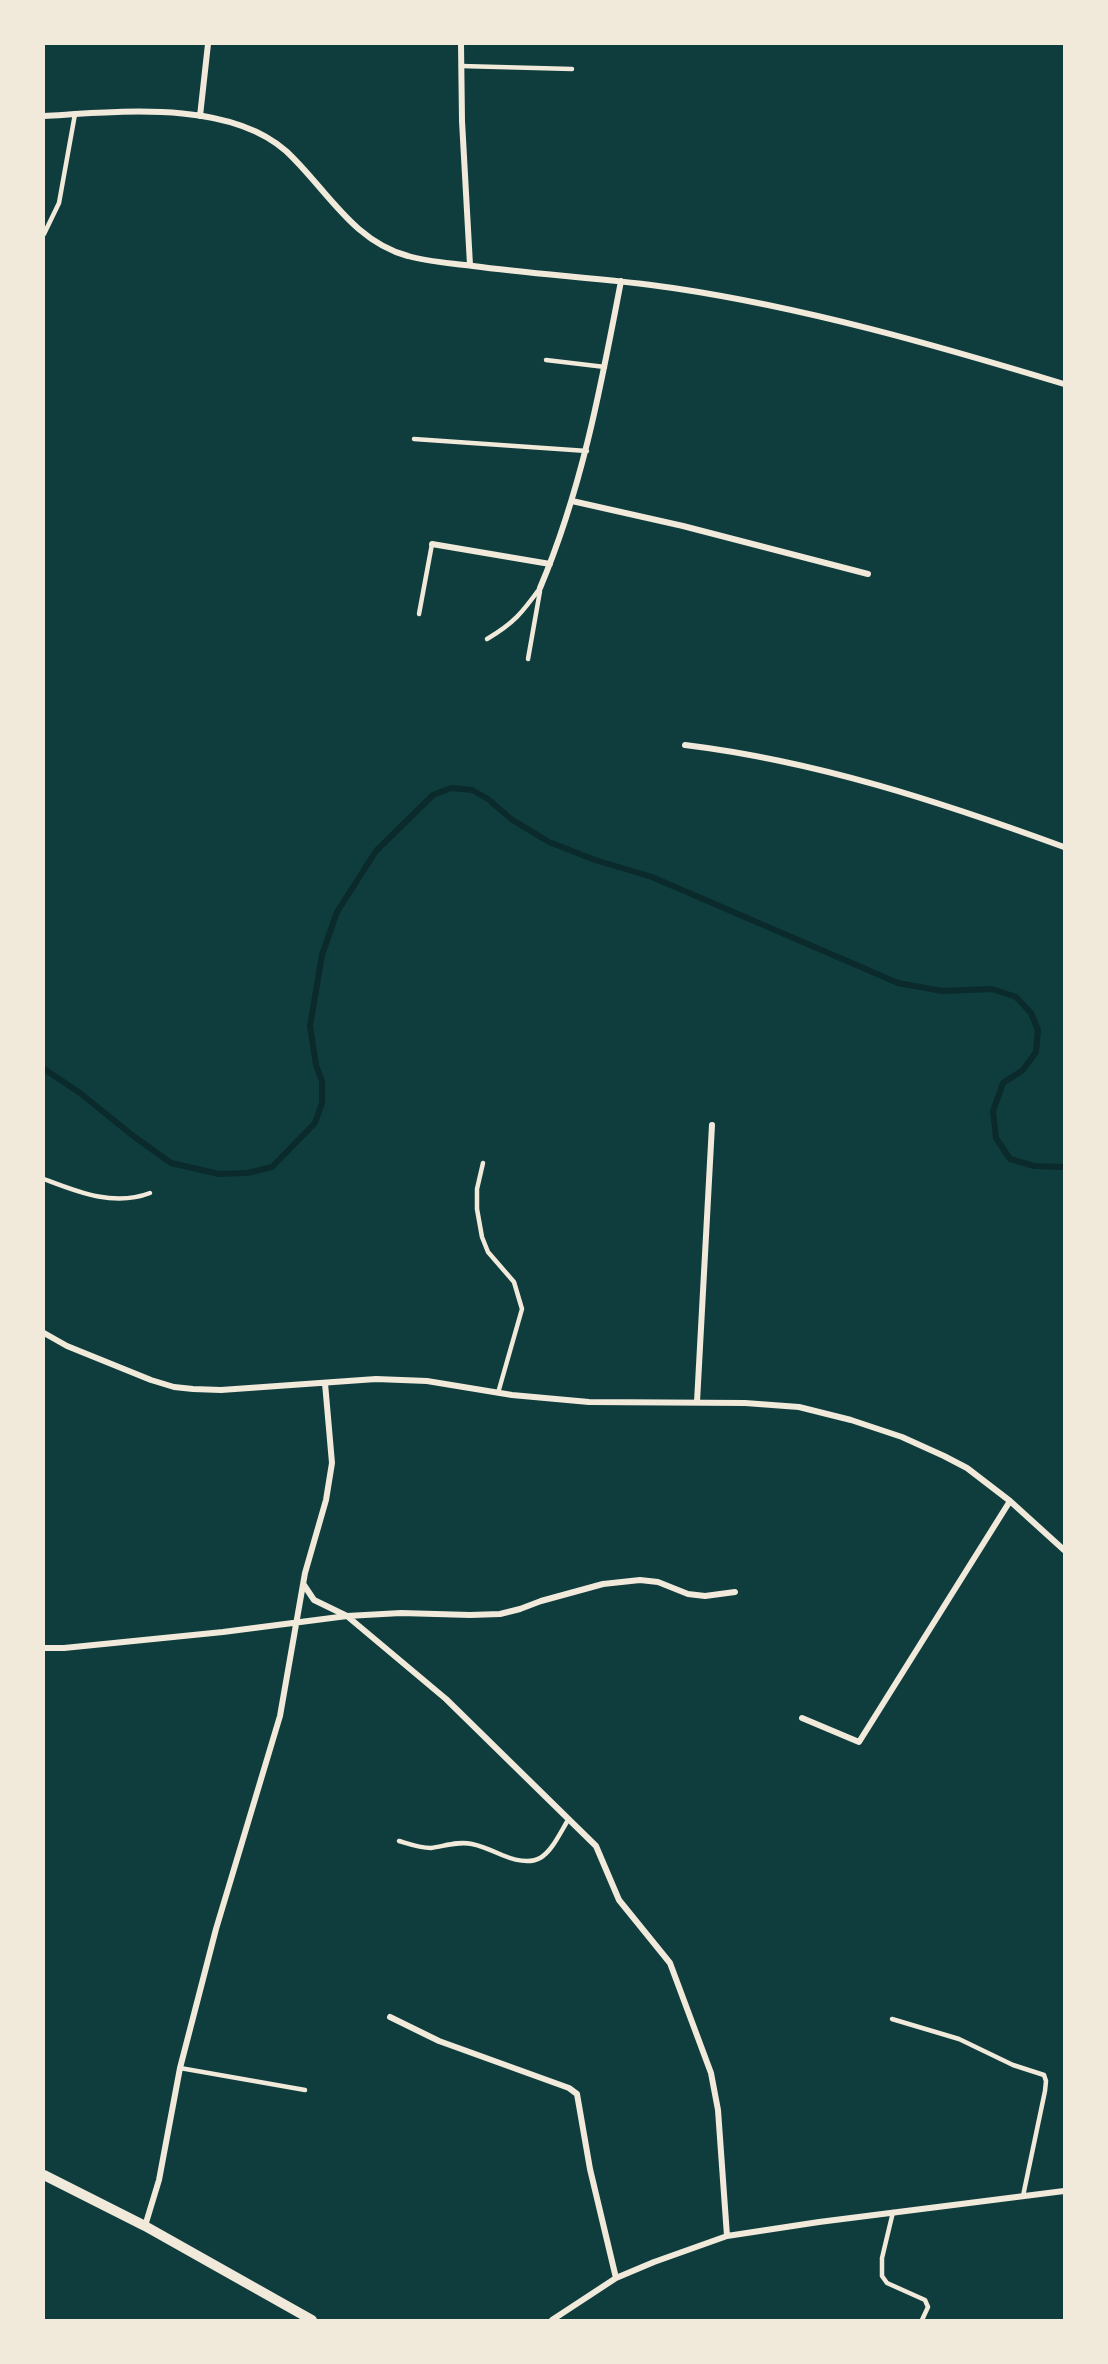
<!DOCTYPE html>
<html>
<head>
<meta charset="utf-8">
<style>
  body { margin:0 }
  #map { position:relative; width:1108px; height:2364px; overflow:hidden; background:#0f3d3e; font-family:"Sofia Sans Condensed",sans-serif }
  canvas { display:block }
  .frame { position:absolute; inset:0; border:45px solid #f1e9da; pointer-events:none }
</style>
</head>
<body>
<div id="map">
<canvas width="1108" height="2364"></canvas>
<div class="frame"></div>
</div>
<script>
const context = document.querySelector('canvas').getContext('2d');
context.lineJoin = 'round';
function trace(path, color, width, dash) { context.strokeStyle = color; context.lineWidth = width; context.lineCap = dash ? 'butt' : 'round'; context.setLineDash(dash || []); context.stroke(path); }
const stream = new Path2D(`
  M44,1069L80,1093L132,1135L171,1163L219,1174L247,1173L272,1167L315,1123L322,1103V1081L316,1065L310,1026L322,955L337,912L376,851L433,795L451,788L472,790L488,799L511,819L549,842L595,860L652,877L898,983L942,991L992,989L1016,997L1031,1013L1038,1030L1036,1052L1023,1070L1003,1083L993,1111L996,1138L1010,1159L1034,1166L1064,1167`);
const service = new Path2D(`
  M461,66L572,69
  M44,234L59,203L75,114
  M546,360L605,367
  M414,439L587,451
  M419,614L432,544
  M487,639C514,623 522,613 540,588
  M528,659L540,591
  M483,1163L477,1189V1209L482,1237L488,1252L514,1282L522,1309L498,1393
  M44,1179C78,1192 114,1207 150,1193
  M399,1841C409,1844 420,1848 431,1848C445,1846 458,1841 472,1844C482,1846 493,1851 502,1855C543,1872 549,1852 568,1820
  M892,2019L959,2039L1013,2065L1044,2075L1046,2081L1045,2091L1023,2196
  M180,2068L305,2090
  M893,2212L882,2258V2276L887,2283L925,2300L928,2307L922,2320`);
const minor = new Path2D(`
  M461,44L462,121L470,265
  M44,116C116,112 227,99 286,151C326,188 352,241 408,256C428,262 452,263 473,266C539,275 607,278 673,288C807,308 935,345 1064,384
  M200,116L208,44
  M572,501L683,526L868,574
  M432,544L550,564
  M540,588C582,489 601,386 621,281
  M685,745C816,761 941,802 1064,847
  M44,1333L67,1346L151,1380L174,1387L193,1389L221,1390L376,1379L427,1381L512,1395L589,1402L745,1403L799,1407L851,1420L902,1437L944,1456L967,1468L1010,1501L1064,1550
  M697,1402L712,1125
  M304,1585L314,1600L347,1616L446,1699L596,1846L619,1900L670,1963L711,2073L718,2110L727,2236
  M44,1648H64L223,1632L347,1616L401,1613L470,1615L500,1614L520,1609L541,1601L603,1584L640,1580L658,1582L688,1594L705,1596L735,1592
  M802,1718L859,1742L1010,1501
  M390,2017L439,2041L569,2088L577,2094L590,2169L616,2278
  M145,2226L159,2180L180,2068L216,1929L280,1716L305,1573L326,1500L332,1463L325,1383
  M552,2320L616,2278L654,2262L727,2236L819,2222L1064,2191`);
const tertiary = new Path2D(`
  M44,2175L145,2226L312,2320`);
trace(stream, '#0a2a2b', 6);
trace(service, '#f1e9da', 4.5);
trace(minor, '#f1e9da', 6);
trace(tertiary, '#f1e9da', 10);
</script>
</body>
</html>
